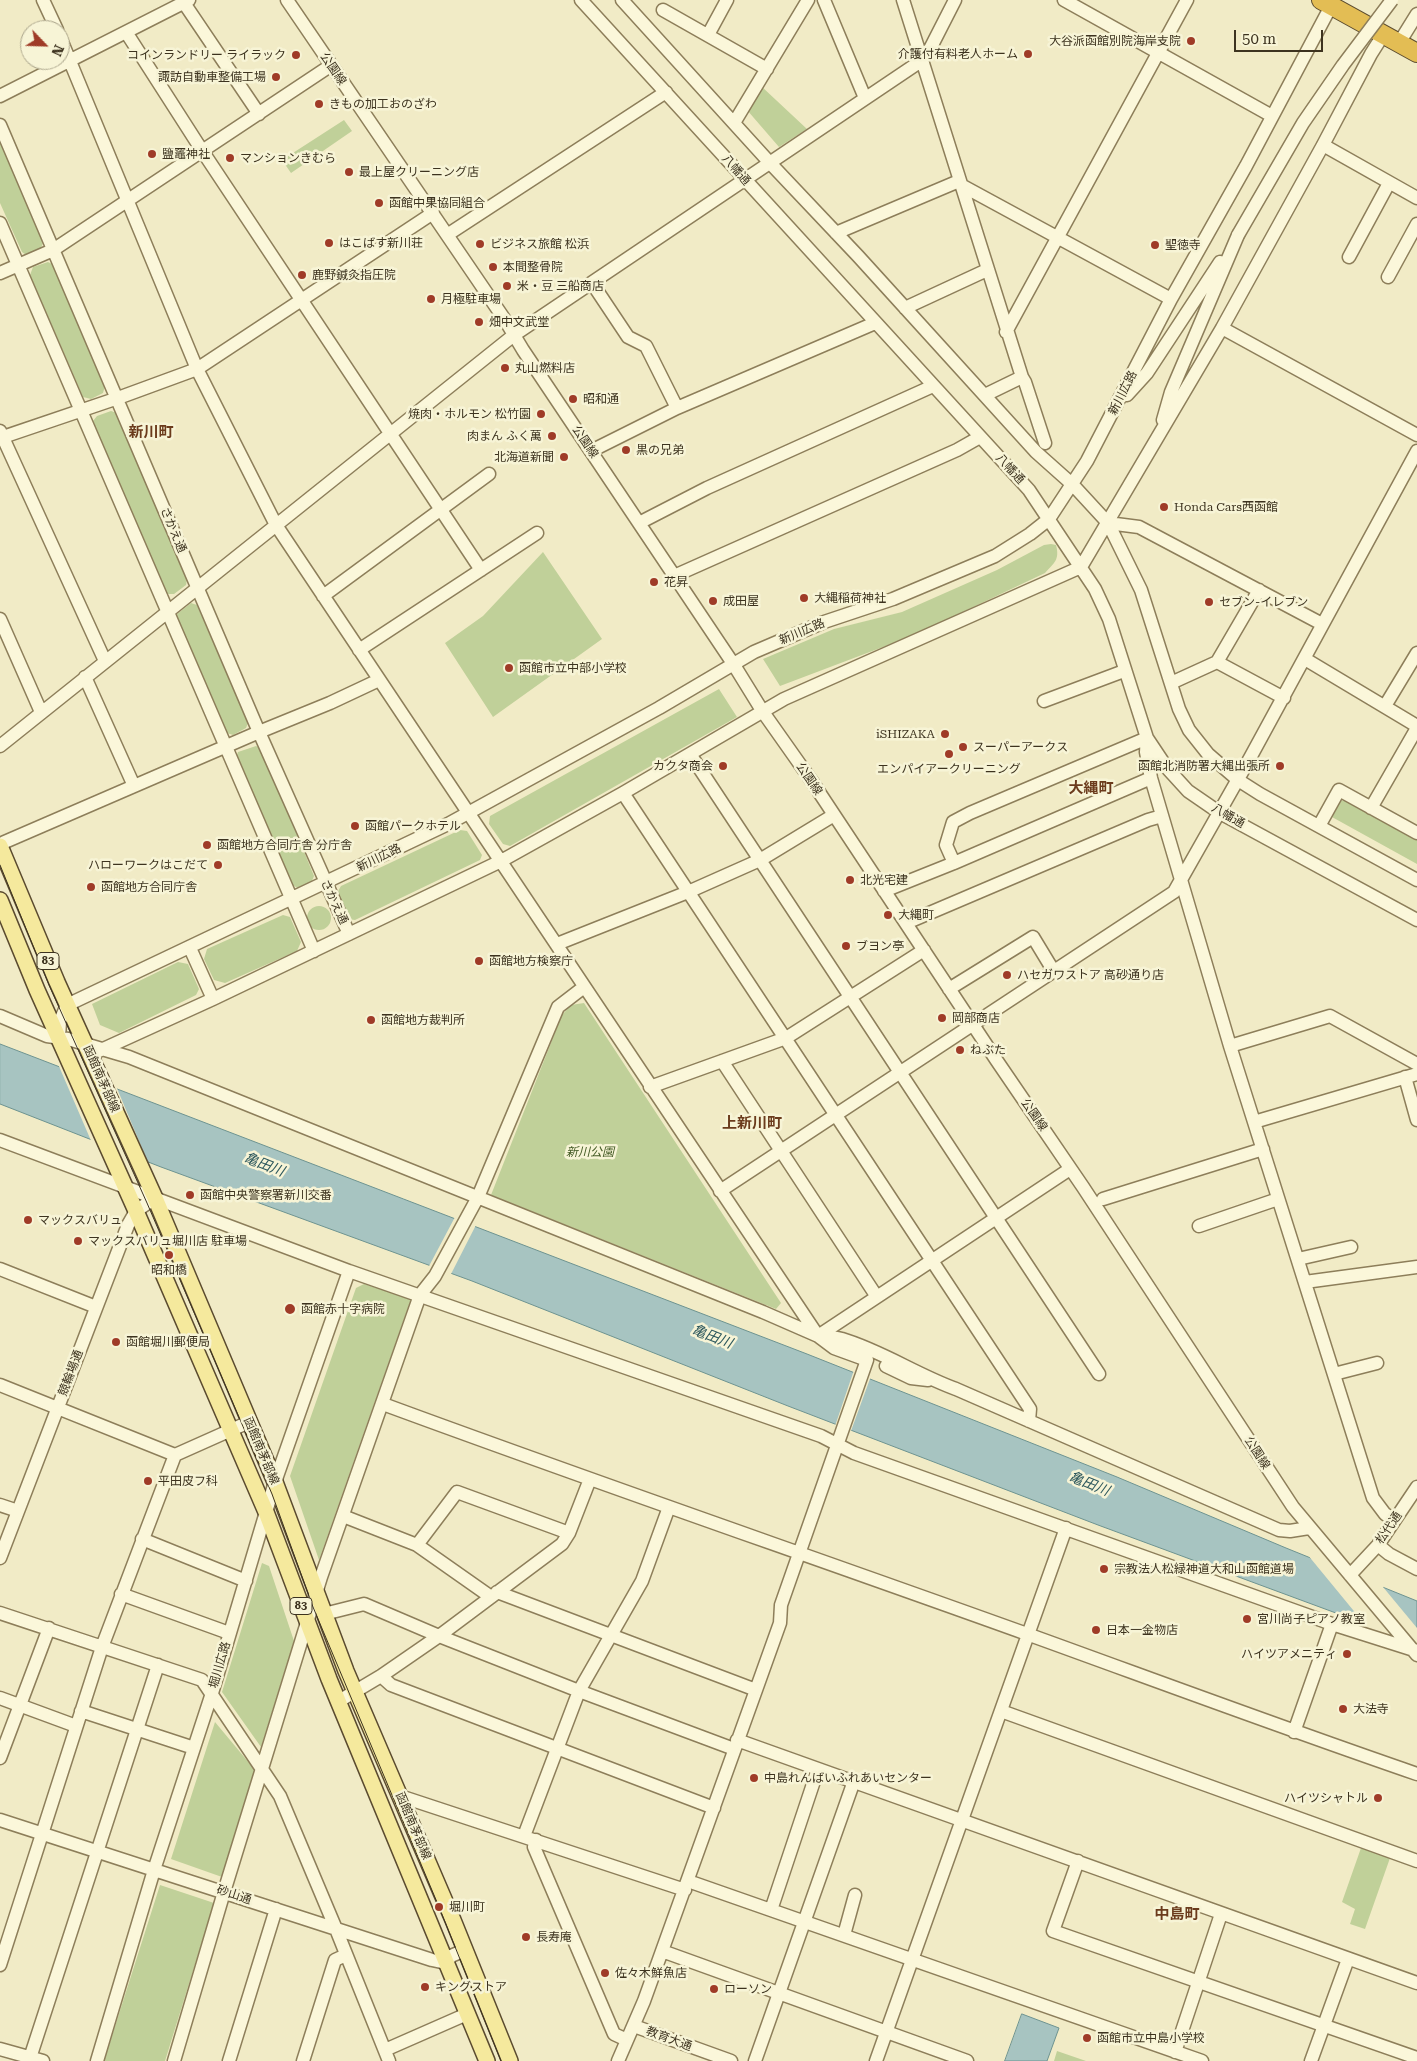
<!DOCTYPE html>
<html>
<head>
<meta charset="utf-8">
<style>
  body { margin:0 }
  #map { position:relative; width:1417px; height:2061px; overflow:hidden; background:#f1ebc6; font-family:"Roboto Serif",serif }
  canvas { display:block }
  .north { position:absolute; left:20px; top:20px; width:50px; height:50px; box-sizing:border-box; background:#f7f4d6; border:1px solid #ada78d; border-radius:50%; rotate:114deg; font-size:14px; font-weight:700; line-height:20px; text-align:center; color:#3d331f }
  .north::after { content:''; display:block; margin:auto; width:18px; height:22px; background:#9f3b27; clip-path:polygon(50% 0,100% 100%,50% 72%,0 100%) }
  .scale { position:absolute; left:1234px; top:30px; width:89px; height:22px; box-sizing:border-box; border:2px solid #3d331f; border-top:0; padding-left:6px; font-size:15px; line-height:18px; white-space:nowrap; color:#3d331f; -webkit-text-stroke:4px #f7f4d6; paint-order:stroke }
</style>
</head>
<body>
<div id="map">
<canvas width="1417" height="2061"></canvas>
<div class="north">N</div>
<div class="scale">50 m</div>
</div>
<script>
const context = document.querySelector('canvas').getContext('2d');
context.lineJoin = 'round';
function fill(path, color) { context.fillStyle = color; context.fill(path, 'evenodd'); }
function trace(path, color, width, dash) { context.strokeStyle = color; context.lineWidth = width; context.lineCap = dash ? 'butt' : 'round'; context.setLineDash(dash || []); context.stroke(path); }
function drawText(font, color, halo, rows, align = 'center') {
  context.font = font + ' "Roboto Serif","Noto Sans JP",serif'; context.lineWidth = 5; context.setLineDash([]); context.textBaseline = 'middle'; context.strokeStyle = halo; context.fillStyle = color; for (const [text, x, y, turn = 0] of rows) {
    context.save(); context.translate(x, y); context.rotate((+turn || 0) * Math.PI / 180); context.textAlign = isNaN(turn) ? turn : align; if (halo) context.strokeText(text, 0, 0); context.fillText(text, 0, 0); context.restore();
  }
}
const green = new Path2D(`
  M761,86L807,129L779,147L747,110Z
  M344,120L352,131L291,173L282,160Z
  M0,138L43,243L41,248L26,255L22,252L0,203Z
  M48,262L56,266L105,386L103,393L91,399L83,397L30,275L33,267Z
  M111,411L117,413L187,580L186,585L174,594H168L163,588L93,421L97,416Z
  M1051,544L1056,545C1060,560 1054,563 1045,573L912,636L780,686L763,659L834,629L902,612L997,570L1044,545Z
  M543,552L602,639L493,717L445,643L483,616Z
  M191,603L197,605L248,723L246,728L233,735L227,733L176,618L177,614Z
  M719,689L737,717L510,846L503,844L489,824L490,816Z
  M256,746L262,749L314,876L312,881L298,888L292,885L236,757L238,752Z
  M1345,800L1417,839V864L1332,817L1341,801Z
  M460,830L467,831L482,855L480,860L355,920L348,919L337,893L341,886Z
  M307 918a12 12 0 1 1 24 0a12 12 0 1 1-24 0Z
  M283,915L290,917L301,942L297,951L225,983L214,980L204,959L207,949Z
  M178,962L188,964L199,989L196,995L119,1033L100,1025L92,1004Z
  M584,1003L781,1303L776,1309L491,1195L562,1015L571,1005Z
  M364,1284L411,1299L319,1560L290,1476L356,1288Z
  M262,1563L269,1566L294,1641L261,1747L222,1692Z
  M215,1722L255,1770L222,1877L171,1859Z
  M1361,1848L1390,1858L1365,1929L1350,1924L1355,1909L1342,1902Z
  M160,1885L214,1903L165,2061H104Z
  M1057,2051L1086,2061H1054Z`);
const water = new Path2D(`
  M0,1044L807,1354L1117,1477L1286,1548L1417,1601V1643L1098,1525L788,1406L472,1281L161,1167L0,1104Z
  M1022,2014L1059,2028L1047,2061H1005Z`);
const pier = new Path2D(`
  M58,1064L116,1086L149,1165L92,1143Z
  M455,1217L476,1225L450,1276L428,1268Z
  M854,1370L871,1376L851,1431L835,1426Z
  M1307,1554L1383,1584V1587L1417,1628V1645L1367,1627Z`);
const minor = new Path2D(`
  M43,0L57,30
  M287,0L505,320L523,350L734,665L763,712L811,780L997,1061L1083,1187L1293,1507L1417,1655
  M581,0L1029,490L1095,589L1109,619L1147,738L1167,768L1188,791L1220,813L1417,920
  M622,0L770,163L858,256L1036,452L1073,485L1108,523L1141,590L1179,709L1189,730L1208,754L1238,780L1260,794L1417,880
  M824,0L865,98
  M903,0L1022,377L985,395
  M1064,0L1272,116
  M184,3L259,114
  M663,10L767,69
  M126,32L203,152L481,570
  M708,35L727,0
  M60,37L197,369L276,525L818,1336
  M1399,43L1417,14
  M0,96L189,0
  M734,123L808,0
  M0,125L259,732L349,934
  M1323,145L1417,198
  M961,185L1171,299
  M0,223L314,951
  M836,233L959,181
  M447,235L666,92
  M1349,257L1389,183
  M0,273L53,250L330,66
  M1388,277L1417,224
  M592,283L628,337L646,346L677,408
  M905,308L987,270
  M1222,328L1417,435
  M1006,332L1187,0
  M1022,377L1025,382L1045,443
  M1127,395L1147,373L1220,262
  M1163,420L1171,392L1238,235
  M0,431L105,661
  M0,438L118,398L197,369L433,213
  M591,451L677,408L875,323
  M639,523L707,488L933,386
  M1108,523L1139,527L1322,624
  M674,576L957,450L980,437
  M323,596L489,474
  M0,619L41,712
  M359,650L537,533
  M1305,659L1417,726
  M1217,662L1284,698
  M85,677L134,786
  M1171,683L1217,662L1259,590
  M1044,701L1124,671
  M1385,706L1417,653
  M0,746L514,335L921,61L930,49L955,0
  M690,754L1099,1374
  M623,793L1030,1409L1029,1421
  M1371,808L1417,728
  M1319,826L1339,790L1417,833
  M0,844L259,732L330,703L379,680
  M954,863L946,845L953,822L970,813L1147,738L1146,752L1151,778L1230,1046L1373,1498L1385,1514L1395,1520
  M884,891L954,863L1151,778
  M906,923L1148,820L1162,816
  M557,944L688,892L760,860L834,815
  M190,948L213,999
  M949,989L1033,937L1053,970
  M0,1016L47,1036L68,1039L129,1057L763,1312L818,1336L834,1348L867,1360L781,1605L780,1623L756,1690L644,2001L618,2061
  M59,1039L60,1021L67,1005L448,824L659,708L754,652L824,622L893,599L995,556L1030,534L1049,519L1087,461L1171,299L1246,166L1331,6
  M1230,1046L1330,1016L1417,1064
  M90,1055L213,999L501,861L623,793L784,699L1081,567L1222,328L1323,145L1371,54L1383,35
  M722,1061L877,1297
  M1405,1077L1417,1120
  M650,1087L786,1038L924,950
  M1254,1122L1417,1074
  M0,1140L349,1271L821,1436L854,1453L1332,1624L1414,1650
  M720,1191L1174,892L1250,758L1417,451
  M1103,1199L1263,1149
  M1199,1226L1278,1199
  M1298,1259L1351,1247
  M0,1269L96,1307
  M1305,1282L1417,1267
  M818,1336C826,1337 834,1337 842,1339C882,1351 917,1375 956,1389L1279,1530L1290,1531L1309,1528
  M818,1336L1070,1169
  M886,1366L911,1378L928,1380
  M1334,1374L1377,1363
  M0,1385L175,1455L249,1422
  M383,1404C597,1483 813,1557 1027,1634C1157,1681 1286,1729 1417,1774
  M0,1505L18,1511
  M343,1516L417,1545L491,1597
  M142,1539L246,1581
  M417,1545L457,1492L569,1533
  M1378,1545L1389,1554L1417,1569
  M0,1558L128,1225L136,1211L155,1198
  M1350,1575L1378,1545L1417,1487
  M497,1592L756,1690
  M121,1594L229,1633
  M0,1613L202,1680L280,1796L336,1929L389,2061
  M324,1614L364,1604L439,1636L579,1691L734,1749
  M381,1676L391,1685L714,1808
  M0,1698L76,1726
  M339,1701L381,1676L439,1636L562,1544L569,1533L590,1479
  M81,1711L194,1748
  M1001,1711L1417,1861
  M1294,1732L1332,1624
  M737,1740L1417,1983
  M0,1758L49,1628
  M400,1796L685,1890
  M0,1820L432,1960L446,1963L451,1956L465,1950
  M524,1836L579,1691L642,1581L669,1507
  M536,1840L534,1847L614,2034L627,2040
  M1078,1861L1053,1931L1417,2058
  M688,1881L1202,2061
  M771,1910L818,1769
  M844,1935L855,1895
  M662,1951L967,2061
  M0,1965L102,1647L175,1455
  M634,2026L731,2061
  M0,2049L43,2061
  M385,2050L467,2014
  M1175,2052L1221,1914
  M29,2061L158,1665
  M97,2061L154,1870L212,1693L275,1482L349,1271
  M174,2061L224,1892L321,1577L420,1295L435,1276L478,1197L558,1007L584,987
  M229,2061L276,1909
  M303,2061L335,1960L346,1955
  M755,2061L854,1781
  M876,2061L1066,1528
  M1311,2061L1348,1959`);
const major = new Path2D(`
  M0,846L57,982L155,1198L275,1482L346,1671L453,1920L510,2061
  M0,900L37,990L136,1211L266,1512L329,1679L487,2061`);
const highway = new Path2D(`
  M1321,0L1417,53`);
const tram = new Path2D(`
  M0,865L49,985L147,1203L272,1494L313,1607L439,1907L501,2061`);
const minorBridge = new Path2D(`
  M1238,235L1303,123L1343,65L1392,0`);
const markers = [
  [1191,41,5,"#9f3b27"],
  [1028,54,5,"#9f3b27"],
  [296,55,5,"#9f3b27"],
  [276,77,5,"#9f3b27"],
  [319,104,5,"#9f3b27"],
  [152,154,5,"#9f3b27"],
  [230,158,5,"#9f3b27"],
  [349,172,5,"#9f3b27"],
  [379,203,5,"#9f3b27"],
  [329,243,5,"#9f3b27"],
  [480,244,5,"#9f3b27"],
  [1155,245,5,"#9f3b27"],
  [493,267,5,"#9f3b27"],
  [302,275,5,"#9f3b27"],
  [507,286,5,"#9f3b27"],
  [431,299,5,"#9f3b27"],
  [479,322,5,"#9f3b27"],
  [505,368,5,"#9f3b27"],
  [573,399,5,"#9f3b27"],
  [541,414,5,"#9f3b27"],
  [552,436,5,"#9f3b27"],
  [626,450,5,"#9f3b27"],
  [564,457,5,"#9f3b27"],
  [1164,507,5,"#9f3b27"],
  [654,582,5,"#9f3b27"],
  [804,598,5,"#9f3b27"],
  [713,601,5,"#9f3b27"],
  [1209,602,5,"#9f3b27"],
  [509,668,5,"#9f3b27"],
  [945,734,5,"#9f3b27"],
  [963,747,5,"#9f3b27"],
  [949,754,5,"#9f3b27"],
  [723,766,5,"#9f3b27"],
  [1280,766,5,"#9f3b27"],
  [355,826,5,"#9f3b27"],
  [207,845,5,"#9f3b27"],
  [218,865,5,"#9f3b27"],
  [850,880,5,"#9f3b27"],
  [91,887,5,"#9f3b27"],
  [888,915,5,"#9f3b27"],
  [846,946,5,"#9f3b27"],
  [479,961,5,"#9f3b27"],
  [1007,975,5,"#9f3b27"],
  [942,1018,5,"#9f3b27"],
  [371,1020,5,"#9f3b27"],
  [960,1050,5,"#9f3b27"],
  [190,1195,5,"#9f3b27"],
  [28,1220,5,"#9f3b27"],
  [78,1241,5,"#9f3b27"],
  [169,1255,5,"#9f3b27"],
  [290,1309,6,"#9f3b27"],
  [116,1342,5,"#9f3b27"],
  [148,1481,5,"#9f3b27"],
  [1104,1569,5,"#9f3b27"],
  [1247,1619,5,"#9f3b27"],
  [1096,1630,5,"#9f3b27"],
  [1347,1654,5,"#9f3b27"],
  [1343,1709,5,"#9f3b27"],
  [754,1778,5,"#9f3b27"],
  [1378,1798,5,"#9f3b27"],
  [439,1907,5,"#9f3b27"],
  [526,1937,5,"#9f3b27"],
  [605,1973,5,"#9f3b27"],
  [425,1987,5,"#9f3b27"],
  [714,1989,5,"#9f3b27"],
  [1087,2038,5,"#9f3b27"]
];
const shields = [
  [48,961,22],
  [301,1606,22]
];
const shieldNames = [
  ["83",48,961],
  ["83",301,1606]
];
const poiNames = [
  ["大谷派函館別院海岸支院",1181,41,"right"],
  ["介護付有料老人ホーム",1018,54,"right"],
  ["コインランドリー ライラック",286,55,"right"],
  ["諏訪自動車整備工場",266,77,"right"],
  ["きもの加工おのざわ",329,104],
  ["鹽竈神社",162,154],
  ["マンションきむら",240,158],
  ["最上屋クリーニング店",359,172],
  ["函館中果協同組合",389,203],
  ["はこばす新川荘",339,243],
  ["ビジネス旅館 松浜",490,244],
  ["聖徳寺",1165,245],
  ["本間整骨院",503,267],
  ["鹿野鍼灸指圧院",312,275],
  ["米・豆 三船商店",517,286],
  ["月極駐車場",441,299],
  ["畑中文武堂",489,322],
  ["丸山燃料店",515,368],
  ["昭和通",583,399],
  ["焼肉・ホルモン 松竹園",531,414,"right"],
  ["肉まん ふく萬",542,436,"right"],
  ["黒の兄弟",636,450],
  ["北海道新聞",554,457,"right"],
  ["Honda Cars西函館",1174,507],
  ["花昇",664,582],
  ["大縄稲荷神社",814,598],
  ["成田屋",723,601],
  ["セブン-イレブン",1219,602],
  ["函館市立中部小学校",519,668],
  ["iSHIZAKA",935,734,"right"],
  ["スーパーアークス",973,747],
  ["カクタ商会",713,766,"right"],
  ["函館北消防署大縄出張所",1270,766,"right"],
  ["エンパイアークリーニング",949,769,"center"],
  ["函館パークホテル",365,826],
  ["函館地方合同庁舎 分庁舎",217,845],
  ["ハローワークはこだて",208,865,"right"],
  ["北光宅建",860,880],
  ["函館地方合同庁舎",101,887],
  ["大縄町",898,915],
  ["ブヨン亭",856,946],
  ["函館地方検察庁",489,961],
  ["ハセガワストア 高砂通り店",1017,975],
  ["岡部商店",952,1018],
  ["函館地方裁判所",381,1020],
  ["ねぶた",970,1050],
  ["函館中央警察署新川交番",200,1195],
  ["マックスバリュ",38,1220],
  ["マックスバリュ堀川店 駐車場",88,1241],
  ["昭和橋",169,1270,"center"],
  ["函館赤十字病院",301,1309],
  ["函館堀川郵便局",126,1342],
  ["平田皮フ科",158,1481],
  ["宗教法人松緑神道大和山函館道場",1114,1569],
  ["宮川尚子ピアノ教室",1257,1619],
  ["日本一金物店",1106,1630],
  ["ハイツアメニティ",1337,1654,"right"],
  ["大法寺",1353,1709],
  ["中島れんばいふれあいセンター",764,1778],
  ["ハイツシャトル",1368,1798,"right"],
  ["堀川町",449,1907],
  ["長寿庵",536,1937],
  ["佐々木鮮魚店",615,1973],
  ["キングストア",435,1987],
  ["ローソン",724,1989],
  ["函館市立中島小学校",1097,2038]
];
const streetNames = [
  ["公園線",333,69,56],
  ["八幡通",736,170,49],
  ["新川広路",1123,393,-63],
  ["公園線",585,442,56],
  ["八幡通",1010,469,47],
  ["さかえ通",173,530,67],
  ["新川広路",802,632,-23],
  ["公園線",809,779,56],
  ["八幡通",1228,816,30],
  ["新川広路",379,858,-26],
  ["さかえ通",334,902,65],
  ["函館南茅部線",101,1079,66],
  ["公園線",1034,1115,55],
  ["競輪場通",71,1373,-69],
  ["函館南茅部線",261,1451,67],
  ["公園線",1257,1453,57],
  ["松代通",1389,1528,-55],
  ["堀川広路",220,1665,-74],
  ["函館南茅部線",413,1826,67],
  ["砂山通",234,1895,18],
  ["教育大通",669,2039,20]
];
const parkNames = [
  ["新川公園",590,1152]
];
const waterNames = [
  ["亀田川",264,1165,21],
  ["亀田川",712,1337,21],
  ["亀田川",1089,1484,22]
];
const quarterNames = [
  ["新川町",151,433],
  ["大縄町",1091,789],
  ["上新川町",752,1124],
  ["中島町",1177,1915]
];
fill(green, '#c0d099');
fill(water, '#a7c4c1');
trace(water, '#6d9390', 1);
fill(pier, '#f1ebc6');
trace(minor, '#8d7e5a', 15);
trace(major, '#5b4b2f', 18);
trace(highway, '#5b4b2f', 20);
trace(minor, '#fbf7da', 12);
trace(major, '#f5e99d', 15);
trace(highway, '#e3bd54', 18);
trace(tram, '#3d331f', 1);
trace(minorBridge, '#8d7e5a', 15, []);
trace(minorBridge, '#fbf7da', 12);
for (const [x, y, r, color] of markers) { const dot = new Path2D(); dot.arc(x, y, r, 0, 2 * Math.PI); context.fillStyle = color; context.fill(dot); trace(dot, '#f7f4d6', 2); }
for (const [x, y, w] of shields) { const box = new Path2D(); box.roundRect(x - w / 2, y - 8.5, w, 17, 4); context.fillStyle = '#f7f4d6'; context.fill(box); trace(box, '#3d331f', 1); }
drawText('bold 11px', '#3d331f', null, shieldNames);
drawText('12px', '#3d331f', '#f7f4d6', poiNames, 'left');
drawText('12px', '#3d331f', '#f7f4d6', streetNames);
drawText('italic 12px', '#435a24', '#f7f4d6', parkNames);
drawText('italic 14px', '#2d585d', '#f7f4d6', waterNames);
drawText('bold 15px', '#6b3b1c', '#f7f4d6', quarterNames);
</script>
</body>
</html>
